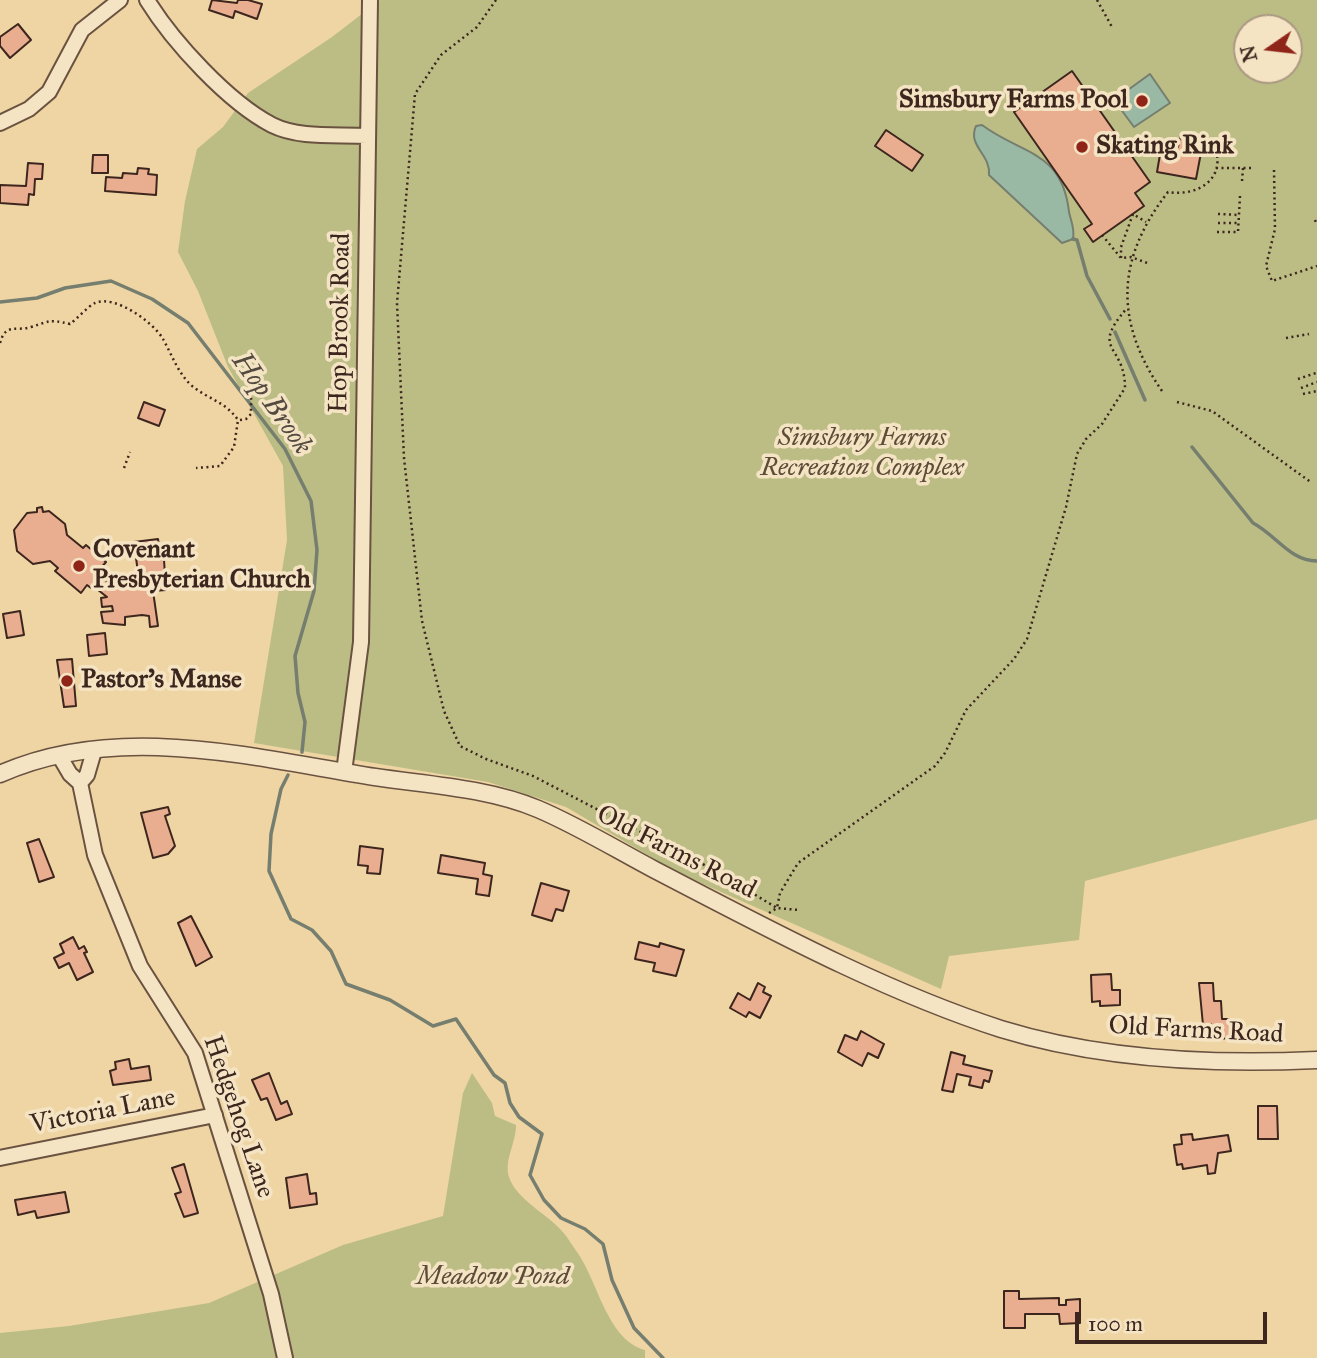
<!DOCTYPE html>
<html>
<head>
<meta charset="utf-8">
<style>
  body { margin:0 }
  #map { position:relative; width:1317px; height:1358px; overflow:hidden; background:#efd5a4; font-family:"IM FELL Great Primer",serif }
  canvas { display:block }
  .north { position:absolute; left:1233px; top:14px; width:70px; height:70px; box-sizing:border-box; background:#f5e4c4; border:2px solid #ab9882; border-radius:50%; rotate:256deg; font-size:19px; font-weight:700; line-height:28px; text-align:center; color:#3d261e }
  .north::after { content:''; display:block; margin:auto; width:24px; height:32px; background:#8f2418; clip-path:polygon(50% 0,100% 100%,50% 72%,0 100%) }
  .scale { position:absolute; left:1075px; top:1312px; width:192px; height:32px; box-sizing:border-box; border:4px solid #3d261e; border-top:0; padding-left:9px; font-size:21px; line-height:24px; white-space:nowrap; color:#3d261e; -webkit-text-stroke:5px #f5e4c4; paint-order:stroke }
</style>
</head>
<body>
<div id="map">
<canvas width="1317" height="1358"></canvas>
<div class="north">N</div>
<div class="scale">100 m</div>
</div>
<script>
const context = document.querySelector('canvas').getContext('2d');
context.lineJoin = 'round';
function fill(path, color) { context.fillStyle = color; context.fill(path, 'evenodd'); }
function trace(path, color, width, dash) { context.strokeStyle = color; context.lineWidth = width; context.lineCap = dash ? 'butt' : 'round'; context.setLineDash(dash || []); context.stroke(path); }
function drawText(font, color, halo, rows, align = 'center') {
  context.font = font + ' "IM FELL Great Primer",serif'; context.lineWidth = 7; context.setLineDash([]); context.textBaseline = 'middle'; context.strokeStyle = halo; context.fillStyle = color; for (const [text, x, y, turn = 0] of rows) {
    context.save(); context.translate(x, y); context.rotate((+turn || 0) * Math.PI / 180); context.textAlign = isNaN(turn) ? turn : align; if (halo) context.strokeText(text, 0, 0); context.fillText(text, 0, 0); context.restore();
  }
}
const green = new Path2D(`
  M380,0H1317V819L1085,881L1079,940L949,956L941,989L678,873L566,807L488,782L254,743L287,540L283,466L228,367L198,291L178,252L185,201L197,149L223,127L248,93L332,37ZM1247,28H1289V70H1247Z
  M472,1073L492,1103L495,1116L516,1125C516,1144 504,1159 509,1177C516,1199 547,1214 561,1230C567,1236 572,1245 577,1252C598,1281 607,1340 645,1350V1358H0V1333L69,1326L209,1303L343,1245L443,1216L463,1093Z`);
const water = new Path2D(`
  M1150,74L1170,103L1134,127L1114,100Z
  M982,125C1022,155 1062,150 1069,212C1071,222 1075,228 1073,239L1062,243L989,175C991,154 967,146 976,126Z`);
const stream = new Path2D(`
  M1073,239L1077,240L1087,276L1110,319
  M0,302L37,298L65,288L111,281L152,299L188,323L285,449L311,501L317,550L314,591L295,656L298,693L305,722L302,752
  M1115,332L1145,400
  M1192,447L1253,523C1276,535 1290,561 1317,561
  M288,775L281,789L271,834L269,871L291,919L312,930L331,951L346,984L390,1000L433,1026L456,1019L494,1075L505,1083L510,1103L519,1117L542,1134L530,1175L544,1200L561,1218L585,1229L603,1244L612,1280L634,1328L663,1358`);
const building = new Path2D(`
  M212,0L237,3L238,0H248L262,4L257,19L235,11L233,18L209,10Z
  M18,24L31,40L10,58L0,46V37Z
  M1072,71L1150,182L1135,193L1144,206L1093,242L1084,229L1092,224L1014,112Z
  M886,130L923,155L912,171L875,146Z
  M1181,134L1204,137L1196,179L1157,172L1162,143L1178,147Z
  M93,155H108V173H92Z
  M28,163L43,164L42,179H35L34,195L29,194L28,205L0,203V185L26,186Z
  M138,168L149,169L148,174L157,175L156,195L105,191L106,177L122,178L123,173L137,174Z
  M144,402L165,410L159,426L138,418Z
  M42,507L43,512L49,511L65,524L67,535L83,548L86,545L106,562L100,569L104,572L101,576L111,585L139,581L134,542L158,539L161,560H164L166,590L153,591L158,626L150,627L149,616L142,615L125,617V625L103,623L101,612L113,611L112,606L102,607L101,598L107,597L93,586L91,588L87,585L81,593L55,571L58,568L50,561L33,564L17,551L14,530L27,513L37,512V508Z
  M20,611L24,635L7,638L3,614Z
  M105,633L107,654L89,656L87,635Z
  M72,659L76,706L64,707L57,660Z
  M168,807L170,814L165,816L175,846L168,854L153,858L141,813Z
  M39,839L54,877L39,882L27,843Z
  M360,846L383,849L380,874L367,873L368,866L358,865Z
  M441,855L485,863L483,874L492,876L489,896L476,894L478,879L438,873Z
  M541,883L569,891L563,911L556,909L552,921L532,915Z
  M191,916L212,957L196,966L178,923Z
  M73,937L79,949L84,946L87,952L84,953L93,972L77,980L69,963L59,968L54,958L64,953L60,944Z
  M639,942L659,947L660,943L684,950L676,976L653,971L655,963L635,959Z
  M1111,974L1112,990H1120V1005L1100,1006V1001L1092,1002L1091,975Z
  M758,983L765,987L763,992L771,996L760,1018L749,1012L746,1017L730,1008L738,993L750,1000Z
  M1199,983H1213L1214,1001H1221L1222,1019H1235L1236,1038L1212,1039L1211,1024L1203,1025Z
  M861,1031L884,1044L878,1058L868,1053L862,1066L838,1052L845,1035L857,1040Z
  M951,1052L965,1056L963,1064L992,1071L989,1082L984,1080L982,1088L969,1085L971,1077L957,1074L953,1092L942,1090Z
  M129,1059L131,1069L149,1066L151,1080L113,1085L110,1071L116,1069L115,1062Z
  M269,1073L281,1104L287,1101L292,1114L276,1120L267,1098L261,1100L252,1080Z
  M1258,1106H1277L1278,1139H1258Z
  M1192,1134L1193,1140L1228,1135L1231,1151L1218,1153L1215,1173L1208,1174L1207,1165L1183,1169L1182,1164L1177,1165L1174,1145L1182,1144L1181,1135Z
  M184,1164L198,1213L184,1217L175,1194L181,1192L172,1168Z
  M307,1174L310,1194L316,1193L317,1204L290,1208L286,1178Z
  M65,1192L69,1212L37,1218L35,1211L18,1215L15,1200Z
  M1004,1291H1019V1299L1059,1298V1305H1066V1300L1080,1299V1323L1060,1324L1059,1314H1025V1328H1004Z`);
const path = new Path2D(`
  M496,0L477,27L441,55L415,94L397,303L404,458L422,621L444,711L460,746L486,759L533,776L714,870L777,908L780,893L798,863L935,766L945,753L966,710L1014,659L1027,639L1066,507L1077,454L1086,439L1102,424L1125,388C1125,343 1089,352 1127,308
  M1097,0L1112,27
  M1216,168H1254
  M1274,170L1275,229L1266,266L1272,281L1317,266
  M1242,181L1243,168
  M1218,214L1239,215
  M1315,220L1317,225
  M1218,223H1239
  M1217,232H1238L1240,196
  M1102,235L1121,258L1131,257L1150,264
  M1121,258V247L1133,214L1146,222
  M1286,338L1309,334
  M0,343C6,322 16,332 31,327C51,321 48,319 70,324C77,319 87,307 95,303C115,294 154,323 163,339C172,355 178,373 191,385C207,399 225,401 238,420L234,447L220,466L196,468
  M1298,379L1316,373
  M1301,388L1317,382
  M1162,391C1114,321 1116,259 1168,192C1197,197 1228,179 1214,145
  M1303,394L1317,391
  M1177,402L1212,411L1312,483
  M240,420L246,419L251,414V387
  M124,468L130,452
  M769,913L777,908L799,910`);
const minor = new Path2D(`
  M147,0C173,42 228,102 272,125C300,139 338,134 368,136
  M0,123L29,109L49,92L82,30L120,0
  M60,757L70,774L80,783L95,855L140,966L195,1053L271,1294L285,1358
  M344,772L361,642L370,0
  M80,783L87,775L94,751
  M0,1158L215,1115`);
const tertiary = new Path2D(`
  M0,774C118,721 254,758 375,777C429,785 488,788 538,809C578,826 617,850 655,870C765,927 883,991 1001,1029C1102,1060 1212,1065 1317,1060`);
const markers = [
  [1142,101,7,"#8f2418"],
  [1082,147,7,"#8f2418"],
  [79,566,7,"#8f2418"],
  [67,681,7,"#8f2418"]
];
const poiNames = [
  ["Simsbury Farms Pool",1128,101,"right"],
  ["Skating Rink",1096,147],
  ["Covenant",93,551],
  ["Presbyterian Church",93,581],
  ["Pastor's Manse",81,681]
];
const streetNames = [
  ["Hop Brook Road",341,323,-89],
  ["Old Farms Road",676,853,27],
  ["Old Farms Road",1196,1031,3],
  ["Victoria Lane",103,1112,-11],
  ["Hedgehog Lane",238,1117,71]
];
const parkNames = [
  ["Simsbury Farms",862,439],
  ["Recreation Complex",862,469],
  ["Meadow Pond",493,1278]
];
const waterNames = [
  ["Hop Brook",271,404,55]
];
fill(green, '#bbbd85');
fill(water, '#9ab9a5');
trace(water, '#757e6f', 2);
trace(stream, '#757e6f', 3.5);
fill(building, '#e9ae8f');
trace(building, '#3d261e', 2);
trace(minor, '#6a5240', 18);
trace(tertiary, '#6a5240', 19);
trace(path, '#3d261e', 2.5, [2, 3.5]);
trace(minor, '#f5e4c4', 14);
trace(tertiary, '#f5e4c4', 16);
for (const [x, y, r, color] of markers) { const dot = new Path2D(); dot.arc(x, y, r, 0, 2 * Math.PI); context.fillStyle = color; context.fill(dot); trace(dot, '#f5e4c4', 2.5); }
drawText('bold 26px', '#3d261e', '#f5e4c4', poiNames, 'left');
drawText('26px', '#3d261e', '#f5e4c4', streetNames);
drawText('italic 26px', '#5c4c38', '#f5e4c4', parkNames);
drawText('italic 28px', '#544b40', '#f5e4c4', waterNames);
</script>
</body>
</html>
